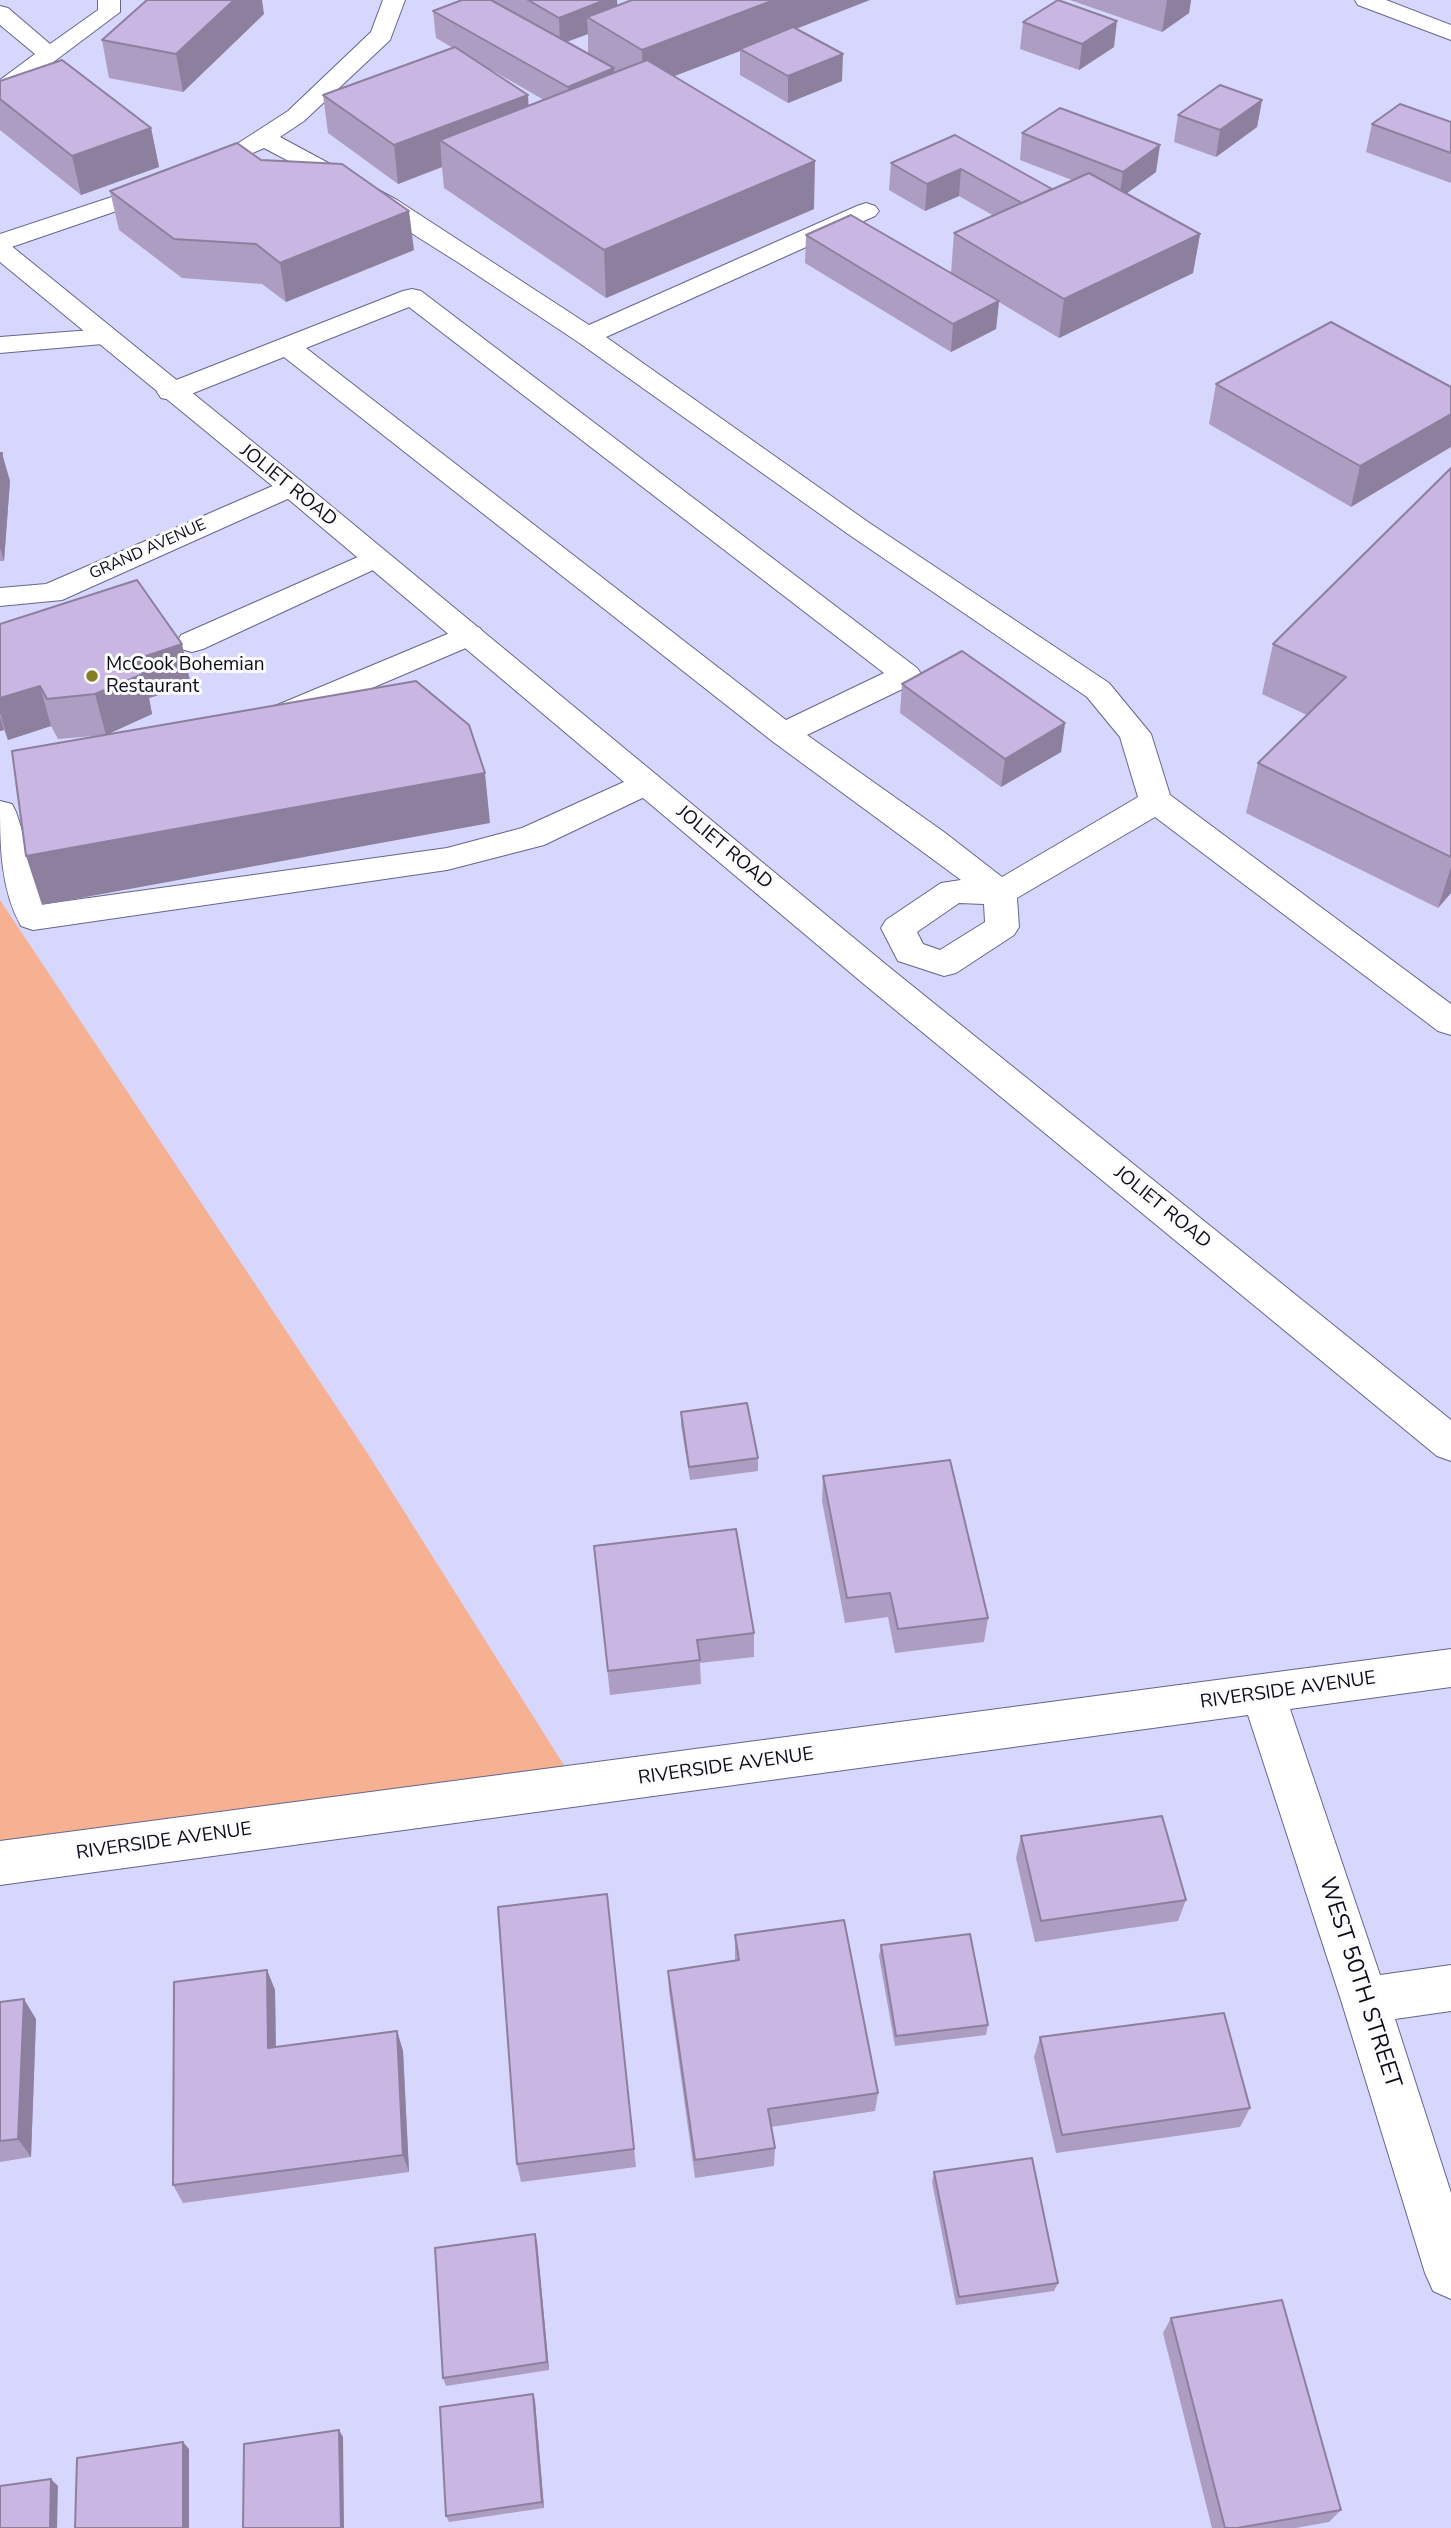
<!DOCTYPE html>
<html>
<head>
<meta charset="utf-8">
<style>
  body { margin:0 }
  canvas { display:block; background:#d7d7fd }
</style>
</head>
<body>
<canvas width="1451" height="2528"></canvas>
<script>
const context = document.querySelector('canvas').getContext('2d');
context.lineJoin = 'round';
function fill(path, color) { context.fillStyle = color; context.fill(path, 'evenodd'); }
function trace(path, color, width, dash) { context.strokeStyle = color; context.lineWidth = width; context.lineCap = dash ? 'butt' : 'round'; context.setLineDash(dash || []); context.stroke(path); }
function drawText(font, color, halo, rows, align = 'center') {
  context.font = font + ' "Nunito Sans",sans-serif'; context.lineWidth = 6; context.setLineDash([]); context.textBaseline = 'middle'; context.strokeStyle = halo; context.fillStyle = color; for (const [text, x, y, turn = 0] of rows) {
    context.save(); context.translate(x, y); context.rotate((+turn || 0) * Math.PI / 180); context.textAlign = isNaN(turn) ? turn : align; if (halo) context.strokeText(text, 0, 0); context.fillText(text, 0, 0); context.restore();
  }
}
const green = new Path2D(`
  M0,900L368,1454L572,1778L0,1854Z`);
const minor = new Path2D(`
  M98,0H120V12L8,96L0,98V80L35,54L0,25V6L8,8L50,44L98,10Z
  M383,0H405L390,40L304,121L280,137L397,200L589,325L857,206L866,203L875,206L879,211L875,216L606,337L868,522L1109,683L1151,734L1170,795L1451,1004V1035L1438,1031L1155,817L1017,898L1019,927L1014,935L956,973L944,976L898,961L881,928L886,920L941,883L961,880L772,741L284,357L181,398L171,400L161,398L157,392L161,386L403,291L412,289L421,291L917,668L922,675L917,682L807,735L944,832L1002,877L1138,797L1120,737L1087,697L848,534L578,342L459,263L338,187L264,148L246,156L237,154L234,149L237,144L288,111L371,32ZM409,307L884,673L786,720L306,348ZM959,903L984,904L985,922L940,950L923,944L917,932Z
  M1355,0H1386L1451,25V40L1358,5Z
  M163,180L172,182L175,187L172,192L0,251V234Z
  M105,329L114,331L118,337L114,343L0,353V337Z
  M291,478L301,481L305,487L301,493L62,600L0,606V588L46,584Z
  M376,549L386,552L391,558L386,564L203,649L192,652L181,649L177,642L181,635Z
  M469,625L480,628L484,635L480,642L285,725L274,728L263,725L258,718L263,711Z
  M646,772L657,775L662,783L657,791L544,845L447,870L33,930L21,926C0,888 0,844 0,801L12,804L16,812L46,904L447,848L522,828Z
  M1451,1649V1687L1290,1709L1380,1975L1451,1965V2011L1395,2019L1451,2193V2299L1433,2291L1425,2273L1341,2000L1248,1715L0,1885V1841Z`);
const major = new Path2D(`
  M0,241L9,244L301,481L889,967L1451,1420V1461L1437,1456L865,985L281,493L0,262Z`);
const wall = new Path2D(`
  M462,0H617V5L796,29L842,81L788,103L740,75V51L674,76L814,209L606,298L444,188L442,167L398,184L328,133L323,95L453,48L436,38L433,11ZM588,34V54L567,42ZM469,57L544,100L528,106V95Z
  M1070,0H1191L1189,13L1162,32Z
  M264,14L183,92L109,78L102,40Z
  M1023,22L1114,47L1079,70L1020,49Z
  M0,81L151,128L159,167L81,195L0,130Z
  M1262,100L1257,127L1216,157L1174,142L1178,115Z
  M1451,122V183L1366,152L1372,124Z
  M1022,133L1156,172L1127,193L1200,234L1193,273L1059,338L999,302L996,329L951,352L805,263L806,235L951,273L954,233L994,216L959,196L925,211L889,190L891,163L955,135L1052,189L1072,180L1020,160Z
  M261,160L414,250L286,302L262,284L182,278L119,230L110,191Z
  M1216,384L1451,387L1351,507L1209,424Z
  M0,453L10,481L4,561H0Z
  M1451,468V893L1438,908L1246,813L1258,763L1307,715L1262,694L1273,644Z
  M0,624L191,685L149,698L152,714L106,735L58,739L51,726L8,740L4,730L0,731Z
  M902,684L1065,723L1061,752L1001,787L900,713Z
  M681,1412L758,1458V1471L690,1480L681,1425Z
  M823,1476L988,1618L984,1642L895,1653L888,1617L845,1623L822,1501Z
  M594,1546L754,1633V1657L700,1663L701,1684L610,1695Z
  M1021,1836L1186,1900L1178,1921L1035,1942L1016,1858Z
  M607,1894L636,2167L521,2182L517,2164Z
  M735,1935L878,2093L875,2111L771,2127L775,2148L774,2166L695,2178L669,1991L668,1971L735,1961Z
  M881,1945L988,2025L986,2035L895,2046L879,1956Z
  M267,1970L275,1990L276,2047L397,2031L403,2051L409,2172L183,2203L173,2185Z
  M0,2002L36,2019L31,2157L0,2162Z
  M1040,2037L1250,2108L1240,2127L1056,2153L1034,2057Z
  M934,2172L1058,2283L1054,2291L956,2305L932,2182Z
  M535,2234L537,2242L549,2370L446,2386L443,2378Z
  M1171,2318L1341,2510L1329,2522L1296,2528H1212L1163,2333Z
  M533,2394L535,2401L544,2508L449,2522L446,2516Z`);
const shadedWall = new Path2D(`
  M234,0H262L264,14L183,92L176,54Z
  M605,0H617L618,22L587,17L588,34L560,44L559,18Z
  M774,0H870L742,50L740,49V51L643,88L642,50Z
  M1167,0H1191L1189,13L1162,32Z
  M1117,21L1114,47L1079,70L1082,44Z
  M843,54L842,81L788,103V76Z
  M614,68L615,95L569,114L568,87Z
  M528,95L530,134L440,140L442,167L398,184L394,145Z
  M1262,100L1257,127L1216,157L1220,130Z
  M151,128L159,167L81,195L72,156Z
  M1160,145L1156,172L1119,199L1123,172Z
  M815,161L814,209L606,298L604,250Z
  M961,169L959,196L925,211L927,184Z
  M409,211L414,250L286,302L280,263Z
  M1200,234L1193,273L1059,338L1064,299Z
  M999,301L996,329L951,352L953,324Z
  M1451,414V447L1351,507L1360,466Z
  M2,453L10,481L4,561L0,548V477Z
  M182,644L191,685L149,698L152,714L106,735L95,694L134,660Z
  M40,686L51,726L8,740L0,713V698Z
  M0,717L4,730L0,731Z
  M1065,723L1061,752L1001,787L1005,759Z
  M485,773L490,823L42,905L26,856Z
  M1451,867V893L1438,908Z
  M267,1970L275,1990L276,2067L268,2048Z
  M24,1999L36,2019L31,2157L18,2139Z
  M397,2031L403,2051L409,2172L403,2155Z
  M535,2234L537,2242L549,2370L547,2362Z
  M533,2394L535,2401L544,2508L542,2502Z
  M339,2430L343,2437L344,2528H341Z
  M183,2442L189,2449V2528H183Z
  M51,2479L58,2486L57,2528H50Z`);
const building = new Path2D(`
  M147,0H234L176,54L102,40Z
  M462,0H491L614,68L568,87L433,11Z
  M528,0H605L559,18Z
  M632,0H774L642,50L587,17Z
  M1058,0L1117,21L1082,44L1023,22Z
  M793,27L843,54L788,76L740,49Z
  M455,47L528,95L394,145L323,95Z
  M62,60L151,128L72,156L0,99V81Z
  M647,60L815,161L604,250L440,140Z
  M1220,85L1262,100L1220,130L1178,115Z
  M1400,104L1451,122V153L1372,124Z
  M1060,108L1160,145L1123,172L1022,133Z
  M955,135L1052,189L1022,203L961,169L927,184L891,163Z
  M237,143L261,160L342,164L409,211L280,263L256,244L174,239L110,191Z
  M1089,173L1200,234L1064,299L954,233Z
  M851,215L999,301L953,324L806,235Z
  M1331,322L1451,387V414L1360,466L1216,384Z
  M0,453H2L0,477Z
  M1451,468V857L1258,763L1346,677L1273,644Z
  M137,580L182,644L134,660L143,674L95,694L47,699L40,686L0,698V624Z
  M962,651L1065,723L1005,759L902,684Z
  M416,681L469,725L485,773L26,856L12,751Z
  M747,1403L758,1458L689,1467L681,1412Z
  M950,1460L988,1618L898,1629L890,1593L847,1598L823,1476Z
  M736,1529L754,1633L697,1640L700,1660L608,1671L594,1546Z
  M1162,1816L1186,1900L1041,1921L1021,1836Z
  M607,1894L634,2149L517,2164L498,1907Z
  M844,1920L878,2093L768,2109L775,2148L695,2160L668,1971L739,1960L735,1935Z
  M970,1934L988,2025L896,2036L881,1945Z
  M267,1970L268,2048L397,2031L403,2155L173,2185L174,1982Z
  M24,1999L18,2139L0,2141V2002Z
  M1224,2013L1250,2108L1062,2135L1040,2037Z
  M1032,2158L1058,2283L959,2297L934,2172Z
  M535,2234L547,2362L443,2378L435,2248Z
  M1282,2300L1341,2510L1237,2528H1225L1171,2318Z
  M533,2394L542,2502L446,2516L440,2407Z
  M339,2430L341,2528H243L244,2444Z
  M183,2442V2528H75L77,2458Z
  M51,2479L50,2528H0V2486Z`);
const markers = [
  [92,676,7,"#857e25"]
];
const farStreetnames = [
  ["GRAND AVENUE",148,550,-24]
];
const streetNames = [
  ["JOLIET ROAD",288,486,39],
  ["JOLIET ROAD",724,848,40],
  ["JOLIET ROAD",1162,1208,39],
  ["RIVERSIDE AVENUE",1288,1691,-8],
  ["RIVERSIDE AVENUE",726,1767,-8],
  ["RIVERSIDE AVENUE",164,1842,-8]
];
const poiNames = [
  ["McCook Bohemian",106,665],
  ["Restaurant",106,687]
];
const nearStreetnames = [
  ["WEST 50TH STREET",1359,1983,72]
];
fill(green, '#f6b092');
trace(minor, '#65658d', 2);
trace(major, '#65658d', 2);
fill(minor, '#fff');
fill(major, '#fff');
fill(wall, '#ad9dc2');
fill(shadedWall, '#8d7f9e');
fill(building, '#c9b6e2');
trace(building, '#8d7f9e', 2);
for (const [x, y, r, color] of markers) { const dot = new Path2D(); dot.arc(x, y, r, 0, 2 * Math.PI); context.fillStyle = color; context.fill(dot); trace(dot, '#fcfcfc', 2.5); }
drawText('16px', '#0b0b1a', '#fcfcfc', farStreetnames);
drawText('19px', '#0b0b1a', '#fcfcfc', streetNames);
drawText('19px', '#0b0b1a', '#fcfcfc', poiNames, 'left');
drawText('23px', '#0b0b1a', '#fcfcfc', nearStreetnames);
</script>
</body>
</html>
